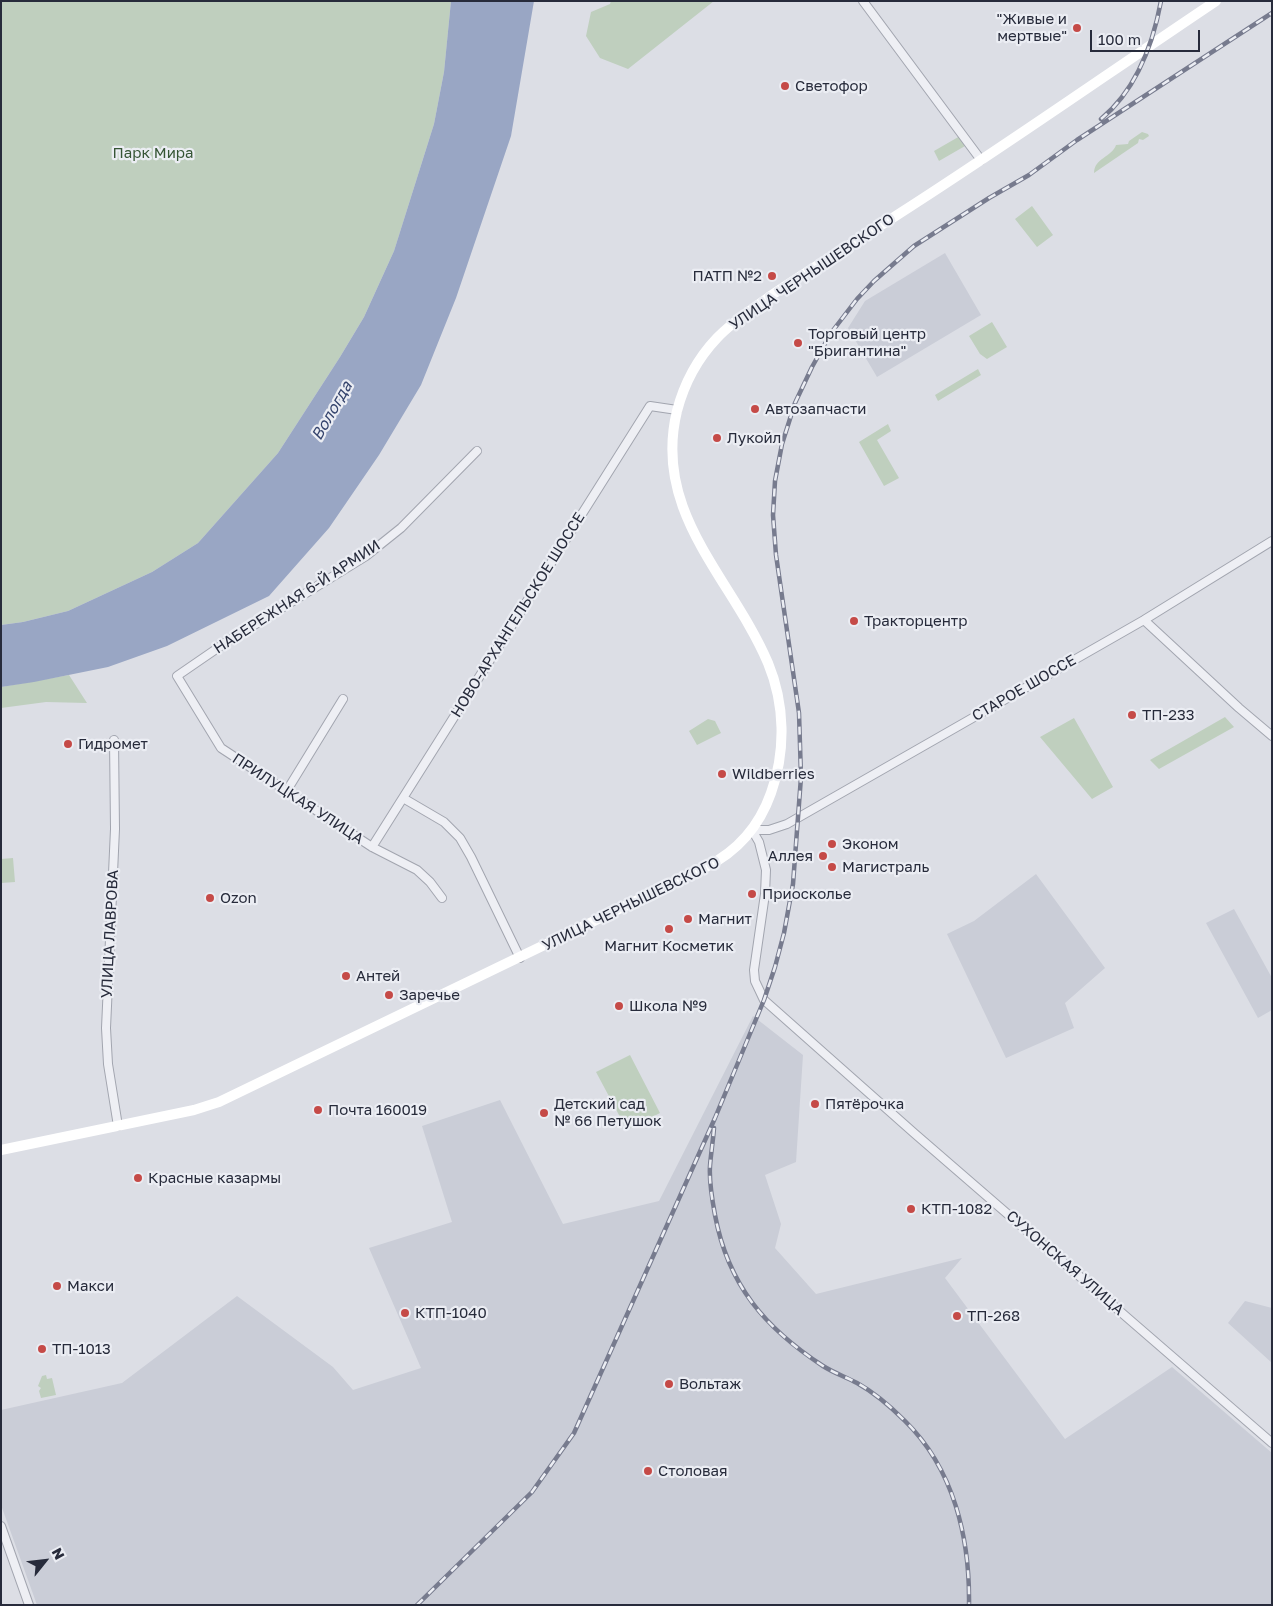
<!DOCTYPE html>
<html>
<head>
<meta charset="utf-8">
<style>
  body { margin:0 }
  #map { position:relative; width:1273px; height:1606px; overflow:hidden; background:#dcdee5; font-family:"Golos Text",sans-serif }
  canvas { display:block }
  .frame { position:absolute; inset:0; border:2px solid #272b3b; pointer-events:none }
  .north { position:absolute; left:20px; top:1536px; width:50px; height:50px; -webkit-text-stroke:4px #ebedf3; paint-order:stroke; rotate:61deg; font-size:14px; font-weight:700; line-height:20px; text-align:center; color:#272b3b }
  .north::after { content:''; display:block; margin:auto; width:18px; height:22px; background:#272b3b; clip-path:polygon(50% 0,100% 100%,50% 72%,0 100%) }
  .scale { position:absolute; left:1090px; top:30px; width:110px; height:22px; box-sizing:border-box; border:2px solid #272b3b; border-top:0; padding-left:6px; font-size:15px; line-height:18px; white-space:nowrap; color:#272b3b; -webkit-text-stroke:4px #ebedf3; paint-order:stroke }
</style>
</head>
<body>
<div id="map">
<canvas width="1273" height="1606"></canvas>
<div class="frame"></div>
<div class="north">N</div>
<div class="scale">100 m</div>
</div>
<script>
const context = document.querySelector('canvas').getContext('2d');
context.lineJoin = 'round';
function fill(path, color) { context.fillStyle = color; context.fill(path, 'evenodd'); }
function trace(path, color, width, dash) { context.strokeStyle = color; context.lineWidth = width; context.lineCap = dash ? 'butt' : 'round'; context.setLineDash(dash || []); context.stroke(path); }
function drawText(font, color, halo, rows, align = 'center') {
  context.font = font + ' "Golos Text",sans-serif'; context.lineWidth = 4.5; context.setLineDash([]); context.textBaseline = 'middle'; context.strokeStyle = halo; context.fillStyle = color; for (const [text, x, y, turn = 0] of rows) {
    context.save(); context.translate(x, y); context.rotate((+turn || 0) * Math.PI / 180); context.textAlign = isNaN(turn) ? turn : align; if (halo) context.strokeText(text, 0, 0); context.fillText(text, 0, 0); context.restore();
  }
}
const built = new Path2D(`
  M945,253L981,315L877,377L848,328L865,301Z
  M1036,874L1105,968L1065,1003L1074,1028L1006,1058L947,934L974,921Z
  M1234,909L1272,978V1010L1258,1018L1206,923Z
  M753,1016L803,1055L796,1162L765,1175L781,1224L775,1248L816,1294L962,1258L945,1278L1065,1439L1172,1367L1272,1453V1605H37L1,1505V1410L122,1383L237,1296L333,1367L353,1390L421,1368L369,1248L452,1222L422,1126L500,1100L563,1224L659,1201Z
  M1245,1301L1272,1308V1363L1228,1323Z`);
const green = new Path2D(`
  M1,1H451L444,72L434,124L394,251L364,317L340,357L278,453L198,543L152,572L68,611L23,622L1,625Z
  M611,1H714L628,69L600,58L586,36L591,12L610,4Z
  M1142,132L1148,134L1149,136L1143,140L1139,139L1138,143L1094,173C1094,158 1112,157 1116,145L1128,144L1129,141Z
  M960,136L965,146L939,161L934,151Z
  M1032,206L1053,235L1037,247L1015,219Z
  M992,322L1007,347L987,359L980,354L969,336Z
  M978,369L981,375L938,401L935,395Z
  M888,424L891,431L877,440L899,478L884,486L859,442Z
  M69,675L87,703L46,702L1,708V687Z
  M1225,717L1234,727L1159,769L1150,760Z
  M1074,718L1113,787L1092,799L1040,737Z
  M708,719L715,721L721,733L697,745L689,731Z
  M13,858L15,882L1,883V859Z
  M630,1055L660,1113L627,1130L596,1072Z
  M46,1375L47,1379L52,1378L56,1395L41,1398L39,1391L41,1388L38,1386L42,1376Z`);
const water = new Path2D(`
  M451,1H534L511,136L456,298L421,385L379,455L329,528L269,596L167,646L108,667L34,682L1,687V625L23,622L68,611L152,572L198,543L278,453L340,357L364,317L394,251L434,124L444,72Z`);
const minor = new Path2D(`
  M863,1L981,160
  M1144,620L1239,708L1272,736
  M114,740L115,829L106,1028L108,1064L118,1126
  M286,792L343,699
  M403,798L444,822L460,838L471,857L520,958
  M752,830L759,842L766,870L765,894L754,970L755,981L764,1000L914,1133L1272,1443
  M752,830H769L787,824L1144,620L1272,541
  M372,847L650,406L677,410
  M442,898L430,882L417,870L372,847L221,748L177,676L225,643L366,556L401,528L477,451
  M1,1526L29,1605`);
const secondary = new Path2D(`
  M1,1150L194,1110L219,1102L706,867C738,851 759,827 771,793C786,751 785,704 768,663C732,578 652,513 677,411C684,384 698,358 717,338C732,322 751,310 769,297C809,270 850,245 891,219C1001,149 1107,74 1216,1`);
const rail = new Path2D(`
  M1101,119C1136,90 1153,44 1161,1
  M714,1128C713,1141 711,1153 710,1166C709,1181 712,1199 715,1215C728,1285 765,1328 823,1366C834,1373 846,1377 857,1383C875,1393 891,1407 905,1421C954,1469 970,1538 969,1605
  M417,1605L532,1492L574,1433L715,1118L764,1000L775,967L784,933L793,884L801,777L799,713L776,555L773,515L775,481L782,444L795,403L812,367L831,333L857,299L874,281L914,246L989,198L1029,175L1077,140L1272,13`);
const markers = [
  [1077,28,5,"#c54a47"],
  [785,86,5,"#c54a47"],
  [772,276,5,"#c54a47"],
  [798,343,5,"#c54a47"],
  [755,409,5,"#c54a47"],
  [717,438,5,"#c54a47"],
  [854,621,5,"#c54a47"],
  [1132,715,5,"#c54a47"],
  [68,744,5,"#c54a47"],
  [722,774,5,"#c54a47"],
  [832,844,5,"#c54a47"],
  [823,856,5,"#c54a47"],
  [832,867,5,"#c54a47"],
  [752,894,5,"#c54a47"],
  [210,898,5,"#c54a47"],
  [688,919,5,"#c54a47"],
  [669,929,5,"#c54a47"],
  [346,976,5,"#c54a47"],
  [389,995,5,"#c54a47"],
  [619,1006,5,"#c54a47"],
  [815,1104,5,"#c54a47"],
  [318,1110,5,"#c54a47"],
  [544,1113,5,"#c54a47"],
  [138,1178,5,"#c54a47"],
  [911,1209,5,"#c54a47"],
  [57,1286,5,"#c54a47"],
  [405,1313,5,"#c54a47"],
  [957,1316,5,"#c54a47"],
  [42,1349,5,"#c54a47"],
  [669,1384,5,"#c54a47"],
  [648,1471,5,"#c54a47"]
];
const poiNames = [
  ["\"Живые и",1067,19,"right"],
  ["мертвые\"",1067,36,"right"],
  ["Светофор",795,86],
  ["ПАТП №2",762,276,"right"],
  ["Торговый центр",808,334],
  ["\"Бригантина\"",808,351],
  ["Автозапчасти",765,409],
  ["Лукойл",727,438],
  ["Тракторцентр",864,621],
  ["ТП-233",1142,715],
  ["Гидромет",78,744],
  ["Wildberries",732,774],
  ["Эконом",842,844],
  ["Аллея",813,856,"right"],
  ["Магистраль",842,867],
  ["Приосколье",762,894],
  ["Ozon",220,898],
  ["Магнит",698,919],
  ["Магнит Косметик",669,946,"center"],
  ["Антей",356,976],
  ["Заречье",399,995],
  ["Школа №9",629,1006],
  ["Детский сад",554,1104],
  ["№ 66 Петушок",554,1121],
  ["Пятёрочка",825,1104],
  ["Почта 160019",328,1110],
  ["Красные казармы",148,1178],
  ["КТП-1082",921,1209],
  ["Макси",67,1286],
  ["КТП-1040",415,1313],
  ["ТП-268",967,1316],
  ["ТП-1013",52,1349],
  ["Вольтаж",679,1384],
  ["Столовая",658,1471]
];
const parkNames = [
  ["Парк Мира",153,153]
];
const streetNames = [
  ["УЛИЦА ЧЕРНЫШЕВСКОГО",812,272,-34],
  ["НАБЕРЕЖНАЯ 6-Й АРМИИ",297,597,-33],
  ["НОВО-АРХАНГЕЛЬСКОЕ ШОССЕ",518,615,-58],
  ["СТАРОЕ ШОССЕ",1024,688,-30],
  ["ПРИЛУЦКАЯ УЛИЦА",298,799,33],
  ["УЛИЦА ЧЕРНЫШЕВСКОГО",631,904,-26],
  ["УЛИЦА ЛАВРОВА",110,934,-87],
  ["СУХОНСКАЯ УЛИЦА",1065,1263,41]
];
const waterNames = [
  ["Вологда",332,411,-60]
];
fill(built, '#cacdd7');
fill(green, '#bfcfbe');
fill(water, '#99a6c4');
trace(minor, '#a2a5af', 10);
trace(minor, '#eeeff4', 8);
trace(secondary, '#fff', 10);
trace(rail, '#777b8e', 4.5);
trace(rail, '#ebedf3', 2.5, [8]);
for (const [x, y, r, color] of markers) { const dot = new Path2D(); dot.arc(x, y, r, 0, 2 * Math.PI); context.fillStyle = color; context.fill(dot); trace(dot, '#ebedf3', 2); }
drawText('15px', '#272b3b', '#ebedf3', poiNames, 'left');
drawText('15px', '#365535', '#ebedf3', parkNames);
drawText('15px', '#272b3b', '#ebedf3', streetNames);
drawText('italic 16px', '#34436c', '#ebedf3', waterNames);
</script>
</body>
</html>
